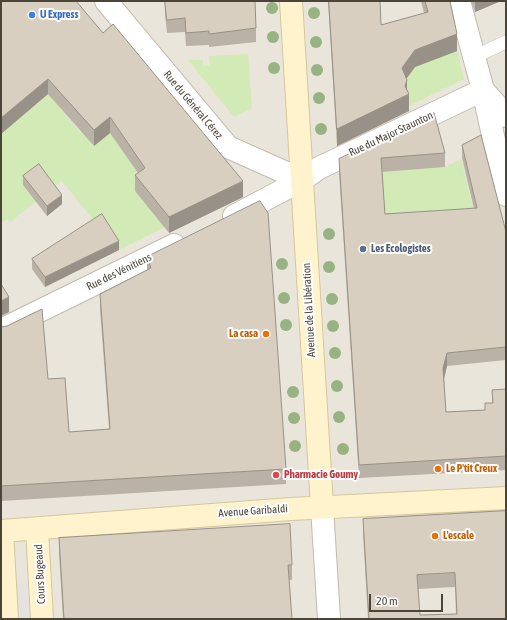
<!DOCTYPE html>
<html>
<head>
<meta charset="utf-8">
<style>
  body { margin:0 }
  #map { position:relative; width:507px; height:620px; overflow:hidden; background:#f6f3ec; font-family:"Asap Condensed",sans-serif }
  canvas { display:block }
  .frame { position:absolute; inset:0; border:2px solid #4b4439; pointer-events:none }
  .scale { position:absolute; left:369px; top:594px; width:74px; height:18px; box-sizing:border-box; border:2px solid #4b4439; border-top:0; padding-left:5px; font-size:12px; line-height:14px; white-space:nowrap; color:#4b4439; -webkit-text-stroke:3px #fff; paint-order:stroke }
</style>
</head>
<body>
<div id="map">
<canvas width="507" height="620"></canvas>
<div class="frame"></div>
<div class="scale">20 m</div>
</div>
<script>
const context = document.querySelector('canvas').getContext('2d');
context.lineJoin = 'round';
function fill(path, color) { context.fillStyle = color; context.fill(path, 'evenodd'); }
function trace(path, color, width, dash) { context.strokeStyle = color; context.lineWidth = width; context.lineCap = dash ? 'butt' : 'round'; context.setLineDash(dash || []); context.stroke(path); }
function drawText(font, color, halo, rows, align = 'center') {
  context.font = font + ' "Asap Condensed",sans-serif'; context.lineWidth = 4; context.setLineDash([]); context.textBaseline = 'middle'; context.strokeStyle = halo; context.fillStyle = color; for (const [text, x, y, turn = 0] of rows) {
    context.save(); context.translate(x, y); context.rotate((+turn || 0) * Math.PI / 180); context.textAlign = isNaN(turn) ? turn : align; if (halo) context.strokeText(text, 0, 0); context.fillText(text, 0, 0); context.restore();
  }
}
const residential = new Path2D(`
  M1,1H506V619H1Z`);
const green = new Path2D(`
  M411,33L419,65L457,51L464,79L407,107L403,88Z
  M248,54L252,108L234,117L188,60H203V66H210L209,56Z
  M83,66L77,94L60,109L80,132L114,119L132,163L145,184L135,191L140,198L144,196L150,203L153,213L165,227L119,250L102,223L98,226L62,181L10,222L7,219L1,223V134Z
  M461,159L477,223L385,228L381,172L445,167Z`);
const parking = new Path2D(`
  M14,580H32L34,619H16Z`);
const lane = new Path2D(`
  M474,57L506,42`);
const street = new Path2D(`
  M106,1L228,147L302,180
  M459,1L483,90L506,195
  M483,90L506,116
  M234,216L302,180L319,168L483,90
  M1,330L174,245
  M322,507L329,619`);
const secondary = new Path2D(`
  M291,1L322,507
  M37,529L42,619
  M1,531L291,509L506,498
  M2,531L7,619`);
const trees = [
  [272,8],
  [314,13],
  [273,37],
  [316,42],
  [274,68],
  [317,70],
  [319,98],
  [321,129],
  [329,234],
  [282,264],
  [329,267],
  [284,298],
  [332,299],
  [286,325],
  [333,326],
  [335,353],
  [337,386],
  [293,392],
  [339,417],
  [294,418],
  [295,446],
  [343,449]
];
const wall = new Path2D(`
  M1,1L103,33L243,197L169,233L135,191V175L138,173L110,133L94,146L48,94L1,134Z
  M165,1L256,28V42L209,47V45L186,46L185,32L167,33L165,14Z
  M328,1H380L381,25L424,13L421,1H450L457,51L415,67L406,78L409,111L337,146Z
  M471,1H501L475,12Z
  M462,145L506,232V360L447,366L444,380L446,412L485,410L492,403V390L506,389V470L359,478L339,172V159L445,153V167L382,172L385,214L474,209L462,158Z
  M23,176L62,204L47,216L23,185Z
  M119,250L45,287L32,269V259Z
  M147,257L286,469V484L1,501V327L48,379L69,432L109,429L100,309V294L147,270Z
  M506,511V619H368L363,533V519ZM455,587L456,614L420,615L418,589Z
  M59,538L292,565V580H289L292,619H63L59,553Z`);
const shadedWall = new Path2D(`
  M475,1H501L475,12Z
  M457,34V51L415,67L402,85V68L415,50Z
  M48,79V94L1,134V118Z
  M407,80V95L409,94V111L337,146V129L405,86Z
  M110,117V133L94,146V130Z
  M243,181V197L169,233V217Z
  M62,195V204L47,216V206Z
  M119,241V250L45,287V277Z
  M9,297V312L1,316V301Z
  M447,353V366L443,382V368Z`);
const building = new Path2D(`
  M1,1H76L103,33L113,24L243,181L169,217L135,175L145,168L110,117L94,130L48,79L1,118Z
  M165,1H255L256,28L209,34V31L186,33L185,18L167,20Z
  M329,1H380L381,25L428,12L425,1H450L457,34L415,50L402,68L407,80L405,86L409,94L337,129Z
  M434,113L445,153L381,158L385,214L477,208L462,145L481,135L506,232V347L447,353L443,368L446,412L485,410V403H493L492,390L506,389V456L359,465L339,159Z
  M39,164L62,195L47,206L23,176Z
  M260,201L268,213L286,469L1,486V327L7,326L42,309L48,379L65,378L69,432L110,429L100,294L151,268L147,257Z
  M102,214L119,241L45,277L32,259Z
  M1,284L9,297L1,301Z
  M506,511V619H369L363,519ZM455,573L457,614L420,615L417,575Z
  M290,524L292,565H288L292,619H64L59,538Z`);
const markers = [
  [32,15,4,"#3f7fe0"],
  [363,249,4,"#5c6f8a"],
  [266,334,4,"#e8710a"],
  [438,469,4,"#e8710a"],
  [276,475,4,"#e0444e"],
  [435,536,4,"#e8710a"]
];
const shopNames = [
  ["U Express",40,15]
];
const streetNames = [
  ["Rue du Général Cérez",193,105,50],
  ["Rue du Major Staunton",391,134,-25],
  ["Rue des Vénitiens",119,272,-26],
  ["Avenue de la Libération",309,310,-93],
  ["Avenue Garibaldi",253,511,-4],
  ["Cours Bugeaud",40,574,-93]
];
const serviceNames = [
  ["Les Ecologistes",371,249]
];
const foodNames = [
  ["La casa",258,334,"right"],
  ["Le P'tit Creux",446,469],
  ["L'escale",443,536]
];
const healthNames = [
  ["Pharmacie Goumy",284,475]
];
fill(residential, '#eae5da');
fill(green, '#d2eab5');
fill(parking, '#e5e3e0');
trace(lane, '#c2bbae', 14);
trace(street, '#c2bbae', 24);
trace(secondary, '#d6c79b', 24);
trace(lane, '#fff', 13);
trace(street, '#fff', 22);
trace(secondary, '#fff3cd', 22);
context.fillStyle = '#97b381';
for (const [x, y] of trees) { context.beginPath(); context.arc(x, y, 6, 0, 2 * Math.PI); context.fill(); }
fill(wall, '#bab2a6');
fill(shadedWall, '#979187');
fill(building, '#d8cfc1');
trace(building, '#979187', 1);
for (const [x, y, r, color] of markers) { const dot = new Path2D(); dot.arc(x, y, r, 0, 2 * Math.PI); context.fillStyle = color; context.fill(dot); trace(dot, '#fff', 1.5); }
drawText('bold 11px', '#366cbe', '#fff', shopNames, 'left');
drawText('11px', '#4b4439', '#fff', streetNames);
drawText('bold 11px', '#4e5e75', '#fff', serviceNames, 'left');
drawText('bold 11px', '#c56008', '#fff', foodNames, 'left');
drawText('bold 11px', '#be3a42', '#fff', healthNames, 'left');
</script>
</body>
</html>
